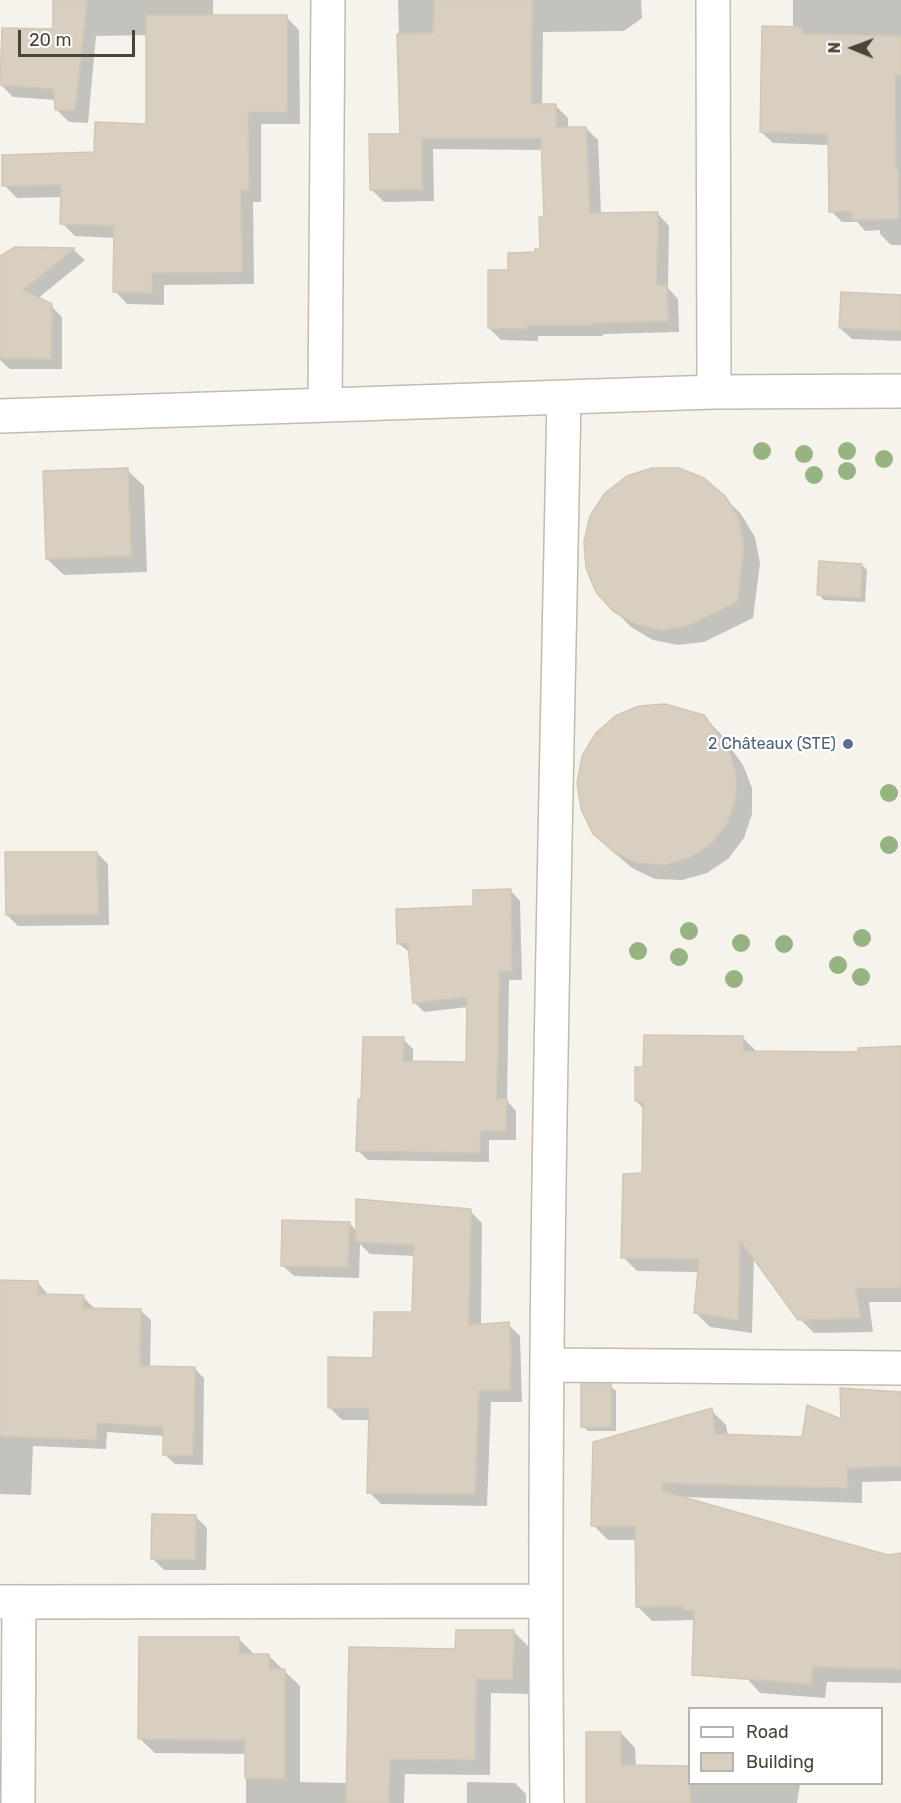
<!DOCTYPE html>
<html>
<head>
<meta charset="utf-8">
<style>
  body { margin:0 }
  #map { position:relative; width:901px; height:1803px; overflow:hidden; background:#f6f3ec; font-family:Rubik,sans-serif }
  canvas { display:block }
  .legend { position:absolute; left:688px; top:1707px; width:195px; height:78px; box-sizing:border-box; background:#fff; border:2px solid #b7b4b0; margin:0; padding:8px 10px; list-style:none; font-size:18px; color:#4b4439 }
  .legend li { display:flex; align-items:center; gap:12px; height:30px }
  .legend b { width:30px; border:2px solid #b7b4b0 }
  .north { position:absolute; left:823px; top:18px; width:60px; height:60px; -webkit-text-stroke:4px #fff; paint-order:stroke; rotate:271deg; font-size:16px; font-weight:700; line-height:24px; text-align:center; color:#4b4439 }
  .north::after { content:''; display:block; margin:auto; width:21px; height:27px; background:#4b4439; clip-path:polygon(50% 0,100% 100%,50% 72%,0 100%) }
  .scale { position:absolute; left:18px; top:30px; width:117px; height:27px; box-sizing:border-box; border:3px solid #4b4439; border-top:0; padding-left:8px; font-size:18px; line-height:21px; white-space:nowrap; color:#4b4439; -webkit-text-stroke:4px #fff; paint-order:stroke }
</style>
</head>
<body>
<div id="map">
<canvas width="901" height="1803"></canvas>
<ul class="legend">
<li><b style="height:8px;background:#fff"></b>Road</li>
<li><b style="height:16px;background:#d8cfc1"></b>Building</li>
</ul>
<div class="north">N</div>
<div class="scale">20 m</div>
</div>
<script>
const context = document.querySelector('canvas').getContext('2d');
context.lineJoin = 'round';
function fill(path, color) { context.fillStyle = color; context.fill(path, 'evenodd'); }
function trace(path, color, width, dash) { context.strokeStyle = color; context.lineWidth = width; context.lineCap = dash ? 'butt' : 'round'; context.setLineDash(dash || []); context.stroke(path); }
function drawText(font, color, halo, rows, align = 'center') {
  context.font = font + ' Rubik,sans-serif'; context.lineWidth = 4.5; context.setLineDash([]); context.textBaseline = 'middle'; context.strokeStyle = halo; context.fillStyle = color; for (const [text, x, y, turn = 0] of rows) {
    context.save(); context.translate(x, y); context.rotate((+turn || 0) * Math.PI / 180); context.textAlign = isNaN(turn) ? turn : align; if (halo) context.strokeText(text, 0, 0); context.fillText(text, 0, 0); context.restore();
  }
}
const shadow = new Path2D(`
  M54,0H213V17H286L299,30L300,124H261V202H253L254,284L164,285V305L127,304L115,291V238L75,236L62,223V197L17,198L4,185L96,153L147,125V35L96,36L88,123L69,122L56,109V100L13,97L0,84L55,30Z
  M398,0H641L642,18L624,31L543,32L542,105L556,106L568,118V128H586L598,140L601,214L657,213L669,226L668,288L678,299L679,332L603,334V336H538V341L501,340L489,328L509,271L541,251L546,219L543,150L433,149L434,201L384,202L372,190L402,135Z
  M793,0H901V275V245H891L880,234V230L865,231L857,222H842L831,211L829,145L773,143L761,132L793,28Z
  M16,249L74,250L85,260L37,299L51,306L62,317V369H10L0,360V258Z
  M901,296V341L852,339L840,328Z
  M127,470L144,486L147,572L64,575L47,559Z
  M724,497L741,514L755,537L760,563L753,618L704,642L678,645L653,640L631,627L614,610Z
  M862,565L867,570L865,602L824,600L818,594Z
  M703,716L720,733L743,765L752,788V814L744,838L728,859L707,873L682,880L655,879L632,868L611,850Z
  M97,853L108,864L109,925L18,926L7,915Z
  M511,891L520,901L522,980H509L507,1101L516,1111V1140H489V1162L368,1160L358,1151L363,1100L403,1039L413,1049V1062L467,1063L468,1007L424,1012L414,1002L410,953L398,943Z
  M743,1038L758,1053H860L901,1048V1302H869L873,1332L814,1333L800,1319L754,1256L752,1333L710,1327L696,1313L699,1272L637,1271L623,1257L644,1175V1109L636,1101Z
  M470,1211L482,1223L481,1325L508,1324L520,1336L522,1402H491L487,1506L381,1504L369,1492L371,1420H342L330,1408L414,1314L415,1256L370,1254L360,1244L359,1278L294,1276L282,1265L349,1223L358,1232Z
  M0,1282H37L47,1293V1295L83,1297L93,1307V1309L140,1310L151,1320L150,1367L194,1368L204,1378L203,1465L175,1464L164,1454L165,1436L107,1432L106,1449L33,1446L31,1495L0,1494Z
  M610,1386L616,1391V1431H588L582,1426Z
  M901,1394V1481L862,1482V1503L682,1497L887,1556L901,1555V1683L827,1682L825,1698L760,1693L695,1620L652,1621L637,1606V1540H608L593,1525L711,1410L726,1425L728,1436L803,1439Z
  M195,1516L207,1528L206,1570H164L152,1558Z
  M513,1631L529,1647L528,1694L491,1693L490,1775L405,1774L404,1803H246V1754L155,1753L139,1738L239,1639L254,1654L269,1656L300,1686V1782L348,1783L457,1650Z
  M621,1733L635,1748L636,1767L690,1784H800L797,1803H587Z
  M0,1749L11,1760L10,1795H0Z
  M467,1782L515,1783L526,1794V1803H467Z`);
const building = new Path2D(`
  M53,0H87L75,110H55L54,89L0,85L2,28L53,29Z
  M434,0H532L531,104H556V127H586L590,213L658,212L657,285H667L668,321L592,323V325H527V329L488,328V270H508V253L535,252V249H540L539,217H544L541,138H422V189L370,190L369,134H400L397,34L433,33Z
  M146,15H287V112H248L249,190H241L242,272L152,273V293L113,292L114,226L60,224L61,185L2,186V155L94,152L95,122L146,124Z
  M762,26L802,27V34L901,36V75H895L896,169H898L899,219L852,220V211L829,212L828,134L760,132Z
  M15,247L75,248L23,290L52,304L51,359L0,358V256Z
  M841,292L901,295V331L839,328Z
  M128,468L131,556L46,559L43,471Z
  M652,468H679L704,478L725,496L739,519L744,546L737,602L687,626L661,630L636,624L613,611L596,592L586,568L584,542L590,516L605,493L627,476Z
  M819,561L862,564L861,598L817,595Z
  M665,704L704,715L727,747L736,771V797L728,822L712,843L691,857L665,865L638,863L614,852L593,834L581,809L577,783L582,756L596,733L615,716L639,706Z
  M5,852H97L98,914L6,915Z
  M511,889L512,971H499L497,1099H507L506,1131H480V1153L356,1151L358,1099H361L363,1037H404L403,1061L466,1062L467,997L413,1003L408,943L397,944L396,909L473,906V890Z
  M644,1035L743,1036V1051L858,1052V1048L901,1046V1288H856L860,1318L798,1320L740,1240L738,1320L694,1313L699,1259L621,1258L623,1174L642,1173L643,1102L635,1101V1067H643Z
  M356,1199L471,1209L469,1325L509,1322L511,1350L510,1390H479L475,1494L367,1493L369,1408H328V1357L373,1358L374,1312H412L414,1245L356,1242Z
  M282,1220L350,1222L348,1267L281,1266Z
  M0,1280L38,1281V1294L84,1295L83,1308L141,1309L140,1366L195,1367L193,1455H163V1427L97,1423L96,1440L0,1436Z
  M581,1384H611V1427H581Z
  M840,1388L901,1392V1466L847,1468L848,1488L663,1483L662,1491L888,1555L901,1553V1669L813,1667L811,1684L692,1675L694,1610H683V1606L636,1607L635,1526H591L593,1442L712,1408L715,1434L802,1437L807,1405L841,1419Z
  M152,1514L196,1515L195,1559H151Z
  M456,1630H514L513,1679H476L475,1760L390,1759L389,1803H346L349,1647L455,1649Z
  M139,1637H239V1654H269V1669H285V1779L245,1778V1740L138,1739Z
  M586,1732H621V1765L690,1766V1803H586Z`);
const minor = new Path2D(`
  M713,0L714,392
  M325,405L328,0
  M0,416L714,392L901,391
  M548,1365L901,1368
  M0,1602L545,1601
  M18,1803L19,1602
  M547,1803C542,1334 555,865 564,397`);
const trees = [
  [762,451],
  [847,451],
  [804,454],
  [884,459],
  [847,471],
  [814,475],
  [889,793],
  [889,845],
  [689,931],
  [862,938],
  [741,943],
  [784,944],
  [638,951],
  [679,957],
  [838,965],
  [861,977],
  [734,979]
];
const markers = [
  [848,744,6,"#5c6f8a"]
];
const serviceNames = [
  ["2 Châteaux (STE)",836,744]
];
fill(shadow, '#0003');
fill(building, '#d8cfc1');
trace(building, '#d3c7b4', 1.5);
trace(minor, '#c2bbae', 36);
trace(minor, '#fff', 33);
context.fillStyle = '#97b381';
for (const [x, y] of trees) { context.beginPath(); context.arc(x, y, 9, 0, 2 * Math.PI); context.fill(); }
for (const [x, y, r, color] of markers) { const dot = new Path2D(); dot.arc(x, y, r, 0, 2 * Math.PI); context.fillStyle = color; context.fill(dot); trace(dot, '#fff', 2); }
drawText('16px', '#4e5e75', '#fff', serviceNames, 'right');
</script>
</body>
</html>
